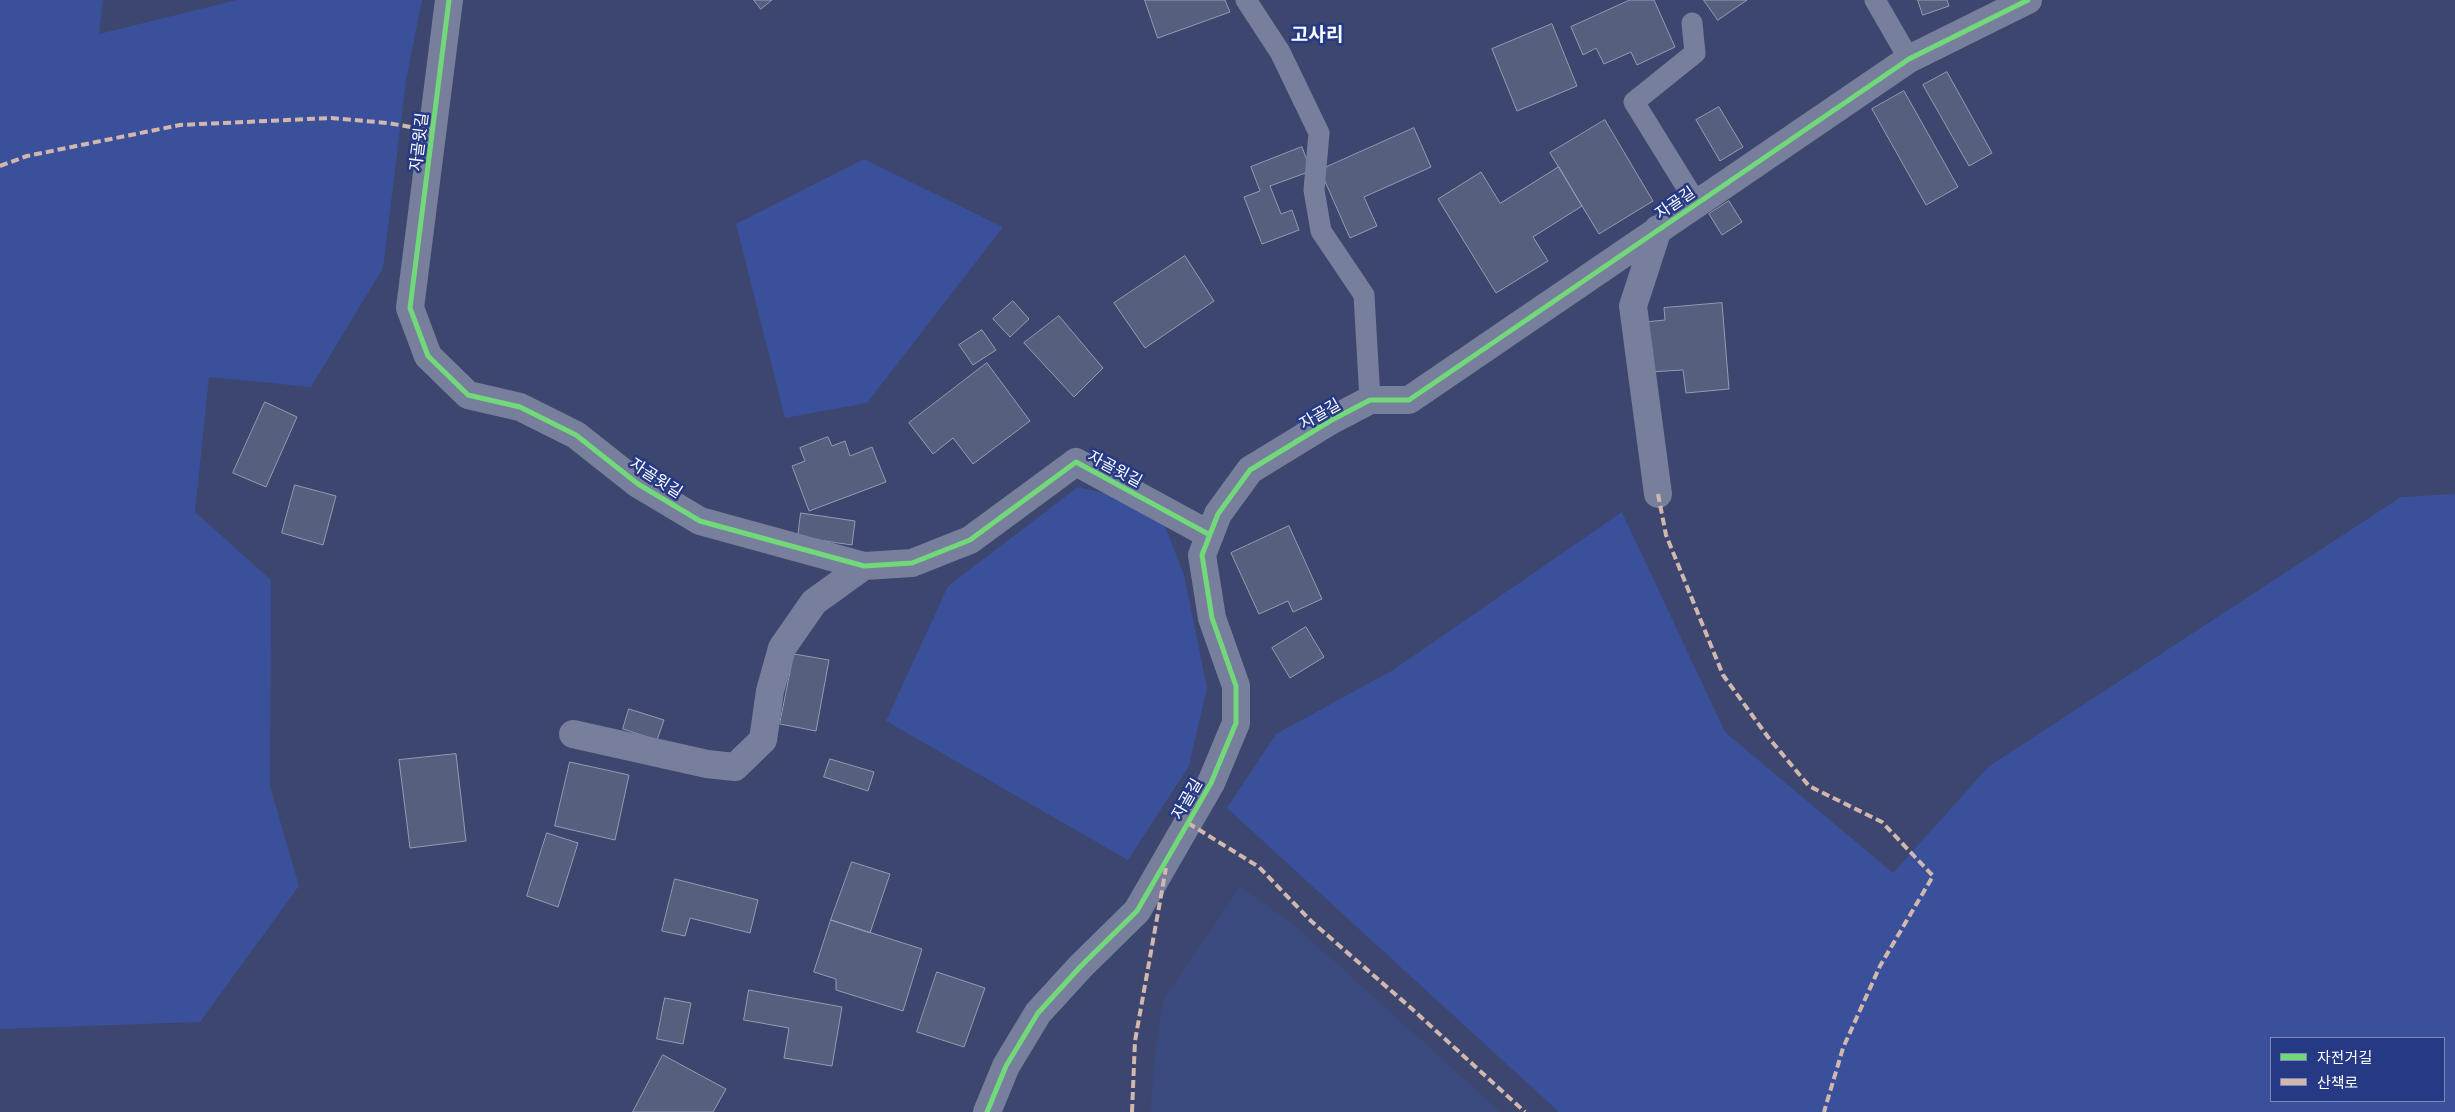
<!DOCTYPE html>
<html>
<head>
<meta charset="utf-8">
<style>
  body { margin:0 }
  #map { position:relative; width:2455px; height:1112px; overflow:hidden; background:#3c466e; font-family:Ubuntu,"Noto Sans KR",sans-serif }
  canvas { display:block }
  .legend { position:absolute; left:2270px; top:1037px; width:175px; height:65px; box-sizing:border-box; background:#263984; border:1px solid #7d88b5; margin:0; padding:6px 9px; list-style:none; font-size:15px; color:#fff }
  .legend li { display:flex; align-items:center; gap:10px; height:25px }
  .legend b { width:25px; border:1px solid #7d88b5 }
</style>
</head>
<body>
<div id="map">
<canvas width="2455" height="1112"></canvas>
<ul class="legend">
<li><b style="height:6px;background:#71d979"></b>자전거길</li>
<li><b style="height:6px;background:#d1b7ad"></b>산책로</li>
</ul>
</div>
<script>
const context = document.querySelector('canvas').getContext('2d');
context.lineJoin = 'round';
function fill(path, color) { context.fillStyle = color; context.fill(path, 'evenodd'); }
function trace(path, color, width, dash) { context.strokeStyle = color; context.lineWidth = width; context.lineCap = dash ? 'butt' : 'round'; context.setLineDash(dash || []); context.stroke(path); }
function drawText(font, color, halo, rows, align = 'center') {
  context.font = font + ' Ubuntu,"Noto Sans KR",sans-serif'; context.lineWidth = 5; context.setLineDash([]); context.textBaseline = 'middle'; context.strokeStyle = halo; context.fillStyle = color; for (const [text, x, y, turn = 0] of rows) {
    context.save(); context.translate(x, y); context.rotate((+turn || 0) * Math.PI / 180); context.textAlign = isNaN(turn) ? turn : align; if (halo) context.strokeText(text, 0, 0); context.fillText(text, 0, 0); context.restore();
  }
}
const green = new Path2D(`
  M0,0H103L99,34L237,0H422L406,80L383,268L311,387L209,377L195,512L271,580L270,786L299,886L200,1022L0,1029Z
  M864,159L1003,227L867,403L785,418L736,224Z
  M1078,487L1157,506L1184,575L1207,688L1189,766L1128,860L886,721L948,586Z
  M2455,494V1112H1559L1227,808L1276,734L1393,670L1622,512L1725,732L1893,873L1988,767L2401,497ZM2271,1038H2444V1101H2271Z`);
const water = new Path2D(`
  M1240,886L1293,924L1501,1112H1150L1156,1044L1164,998Z`);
const building = new Path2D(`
  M754,0H772L761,9Z
  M1145,0H1225L1230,12L1158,38Z
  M1630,0H1654L1675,47L1637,65L1631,52L1604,64L1596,48L1583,55L1571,27Z
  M1704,0H1747L1718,20Z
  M1918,0H1947L1949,6L1923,15Z
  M1552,24L1577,86L1517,111L1492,49Z
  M1947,72L1992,153L1969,166L1923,85Z
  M1904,91L1958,187L1926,205L1872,109Z
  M1719,107L1743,147L1720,161L1696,120Z
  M1605,120L1653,201L1599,234L1550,153Z
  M1414,128L1431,167L1364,197L1377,226L1350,238L1320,170Z
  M1302,147L1311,171L1270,186L1281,214L1292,210L1299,230L1262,244L1244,197L1260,191L1251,167Z
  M1559,167L1582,206L1533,237L1548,261L1496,293L1438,199L1481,172L1500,203Z
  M1729,201L1742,222L1722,235L1709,214Z
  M1185,256L1214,301L1145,348L1114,303Z
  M1013,301L1029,319L1010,337L993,319Z
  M1722,303L1729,389L1686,393L1683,370L1649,372L1645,322L1665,320L1664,308Z
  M1059,316L1103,368L1074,397L1024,343Z
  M982,330L996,350L973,365L959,345Z
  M987,363L1030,421L973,464L953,438L933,454L909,423Z
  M265,402L297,417L266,487L233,473Z
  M828,437L832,446L845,441L850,456L872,447L886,482L809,511L792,466L805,461L800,448Z
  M295,485L336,496L323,545L282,533Z
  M801,513L855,521L852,545L798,537Z
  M1289,526L1322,599L1293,612L1288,601L1259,614L1231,553Z
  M1306,627L1324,657L1290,678L1272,648Z
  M794,654L829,660L816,731L780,724Z
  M629,709L664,720L657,740L623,729Z
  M456,754L466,841L410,848L399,760Z
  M830,759L874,772L868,791L824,777Z
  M570,762L629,775L615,840L555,826Z
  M547,833L578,843L558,907L527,896Z
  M852,862L890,874L870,933L831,920Z
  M675,879L758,900L750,933L690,918L685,936L662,931Z
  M831,920L922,949L903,1011L836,990V979L814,972Z
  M937,972L985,988L964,1047L917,1032Z
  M749,990L842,1007L832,1066L784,1058L789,1028L744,1020Z
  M665,998L691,1003L683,1044L657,1039Z
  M663,1055L726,1089L713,1112H633Z`);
const lane = new Path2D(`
  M1246,0L1280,52L1319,133L1314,190L1321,231L1364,295L1370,400
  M1875,0L1909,59
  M1692,23L1695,53L1634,102L1697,204`);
const street = new Path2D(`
  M449,0L410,308L428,356L468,395L520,407L576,435L638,484L700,521L864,566L912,563L970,540L1076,462L1210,535
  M1658,229L1633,306L1658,494
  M573,734L707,764L735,767L763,740L770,691L782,648L814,602L864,566
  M987,1112L1006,1066L1038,1013L1081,966L1137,911L1211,783L1236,723V686L1212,618L1202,555L1218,514L1250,470L1330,421L1370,400H1409L1909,59L2028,0`);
const quiet = new Path2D(`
  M0,166L27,156L180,125L331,118L388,123L433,131
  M1658,494L1666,535L1723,675L1768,737L1809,786L1882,822L1933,876L1880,966L1843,1048L1824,1112
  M1188,823L1259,867L1311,921L1411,1008L1525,1112
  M1132,1112L1135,1041L1166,868`);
const cycleway = new Path2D(`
  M449,0L410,308L428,356L468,395L520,407L576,435L638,484L700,521L864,566L912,563L970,540L1076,462L1210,535
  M987,1112L1006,1066L1038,1013L1081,966L1137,911L1211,783L1236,723V686L1212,618L1202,555L1218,514L1250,470L1330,421L1370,400H1409L1909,59L2028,0`);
const streetNames = [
  ["자골윗길",419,142,-83],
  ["자골길",1675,203,-34],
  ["자골길",1320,414,-30],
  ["자골윗길",1115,469,28],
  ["자골윗길",656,478,33],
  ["자골길",1187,799,-60]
];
const quarterNames = [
  ["고사리",1317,35]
];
fill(green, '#3a509a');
fill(water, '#3a497e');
fill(building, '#575f7f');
trace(building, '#959bb3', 1);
trace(lane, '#787f9c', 21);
trace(street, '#787f9c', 28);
trace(quiet, '#d1b7ad', 4, [8, 4]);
trace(cycleway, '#71d979', 5);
drawText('16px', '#fff', '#263984', streetNames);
drawText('bold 19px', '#fff', '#263984', quarterNames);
</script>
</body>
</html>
